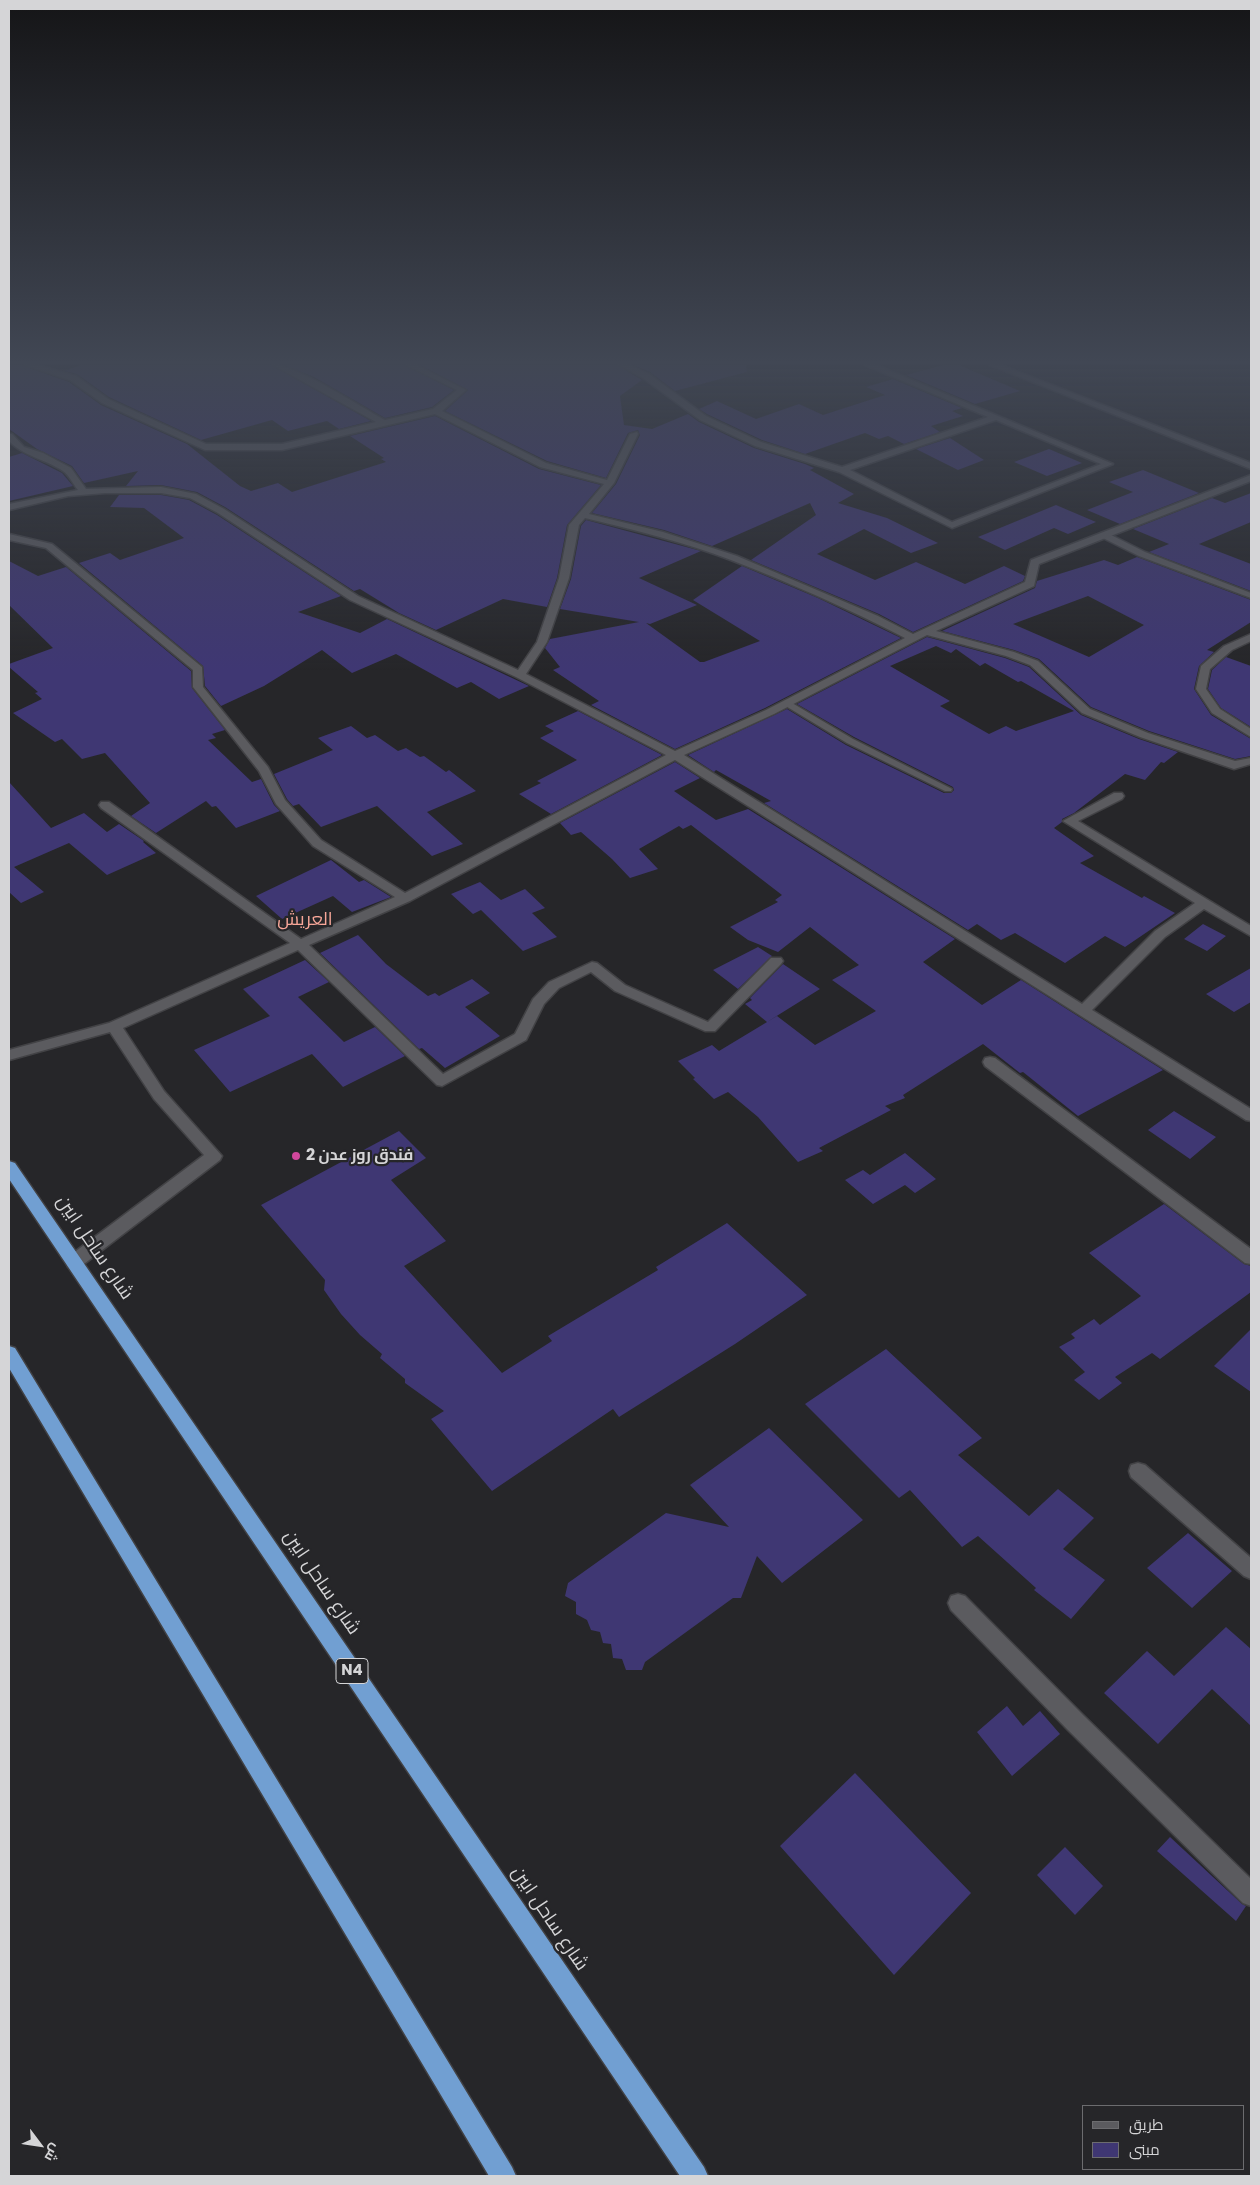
<!DOCTYPE html>
<html>
<head>
<meta charset="utf-8">
<style>
  body { margin:0 }
  #map { position:relative; width:1260px; height:2185px; overflow:hidden; background:#262629; font-family:Poppins,Cairo,sans-serif }
  canvas { display:block }
  .frame { position:absolute; inset:0; border:10px solid #d5d5d7; pointer-events:none }
  .legend { position:absolute; left:1082px; top:2105px; width:162px; height:65px; box-sizing:border-box; background:#262629; border:1px solid #6c6c6f; margin:0; padding:6px 9px; list-style:none; font-size:15px; color:#d5d5d7 }
  .legend li { display:flex; align-items:center; gap:10px; height:25px }
  .legend b { width:25px; border:1px solid #6c6c6f }
  .north { position:absolute; left:15px; top:2120px; width:50px; height:50px; -webkit-text-stroke:4px #262629; paint-order:stroke; rotate:121deg; font-size:14px; font-weight:700; line-height:20px; text-align:center; color:#d5d5d7 }
  .north::after { content:''; display:block; margin:auto; width:18px; height:22px; background:#d5d5d7; clip-path:polygon(50% 0,100% 100%,50% 72%,0 100%) }
</style>
</head>
<body>
<div id="map">
<canvas width="1260" height="2185"></canvas>
<div class="frame"></div>
<ul class="legend">
<li><b style="height:6px;background:#5b5b5f"></b>طريق</li>
<li><b style="height:14px;background:#3f3773"></b>مبنى</li>
</ul>
<div class="north">ش</div>
</div>
<script>
const context = document.querySelector('canvas').getContext('2d');
context.lineJoin = 'round';
function fill(path, color) { context.fillStyle = color; context.fill(path, 'evenodd'); }
function trace(path, color, width, dash) { context.strokeStyle = color; context.lineWidth = width; context.lineCap = dash ? 'butt' : 'round'; context.setLineDash(dash || []); context.stroke(path); }
function drawText(font, color, halo, rows, align = 'center') {
  context.font = font + ' Poppins,Cairo,sans-serif'; context.lineWidth = 4.5; context.setLineDash([]); context.textBaseline = 'middle'; context.strokeStyle = halo; context.fillStyle = color; for (const [text, x, y, turn = 0] of rows) {
    context.save(); context.translate(x, y); context.rotate((+turn || 0) * Math.PI / 180); context.textAlign = isNaN(turn) ? turn : align; if (halo) context.strokeText(text, 0, 0); context.fillText(text, 0, 0); context.restore();
  }
}
const building = new Path2D(`
  M9,365H21L69,382L101,405L187,444L240,486L251,491L278,483L292,492L386,462L381,459L384,458L350,436L435,416L539,469L601,485L567,525L557,578L547,607L503,599L436,630L399,613L360,589L354,591L225,507L197,492L161,485L126,486L138,471L84,483L72,466L37,449L9,429Z
  M81,365H271L371,421L339,429L327,421L288,431L272,420L201,440L109,397L77,374L64,371Z
  M284,365H404L454,390L432,407L385,418L314,377Z
  M420,365H617L642,380L620,396L624,425L652,429L688,414L699,422L754,448L805,464L814,468L810,470L854,494L838,503L887,518L938,543L911,553L864,529L817,554L875,580L916,562L965,584L1004,566L1025,576L1023,581L913,632L879,614L751,560L816,515L810,503L712,546L664,530L592,513L616,484L640,435L638,430L628,433L606,478L547,461L445,411L468,390Z
  M633,365H746L747,372L675,391L650,372Z
  M943,365H959L1020,391L975,404L906,375Z
  M893,379L962,408L952,411L963,416L931,426L940,432L904,444L888,436L879,439L865,433L805,454L762,440L707,414L699,409L717,401L756,419L799,404L823,415L885,395L866,387Z
  M950,438L984,460L958,470L916,449Z
  M1049,449L1082,463L1047,476L1014,462Z
  M22,453L62,473L73,486L9,501V457Z
  M1143,470L1199,493L1120,524L1087,510L1133,492L1109,482Z
  M1251,493V522L1199,544L1251,564V591L1149,552L1169,544L1133,529L1212,498L1225,503Z
  M119,495H161L189,500L217,515L341,596L298,612L360,633L387,619L529,686L499,699L471,682L457,688L396,654L352,673L322,650L264,686L221,706L205,686L203,666L79,563L110,553L120,560L184,538L144,508L110,507Z
  M1056,505L1096,522L1068,534L1054,528L1005,550L978,537Z
  M586,520L701,551L639,578L697,605L650,624L646,623L700,662H704L760,641L693,600L742,566L818,598L901,638L765,708L675,749L591,705L599,701L553,670L560,667L545,648L550,639L639,622L560,609L571,579L581,526Z
  M1137,557L1251,600V622L1207,650L1214,652L1199,666L1194,689L1211,715L1251,739V756L1235,759L1149,731L1091,707L1039,659L1014,650L942,631L1035,588L1037,581L1104,560L1118,565ZM1088,596L1144,625L1089,657L1013,624Z
  M9,561L38,576L66,567L191,671L192,688L225,730L212,734L216,738L208,740L252,782L261,779L274,805L280,811L236,828L216,806L212,807L206,801L156,833L131,816L150,803L105,753L82,759L62,739L55,742L13,713L42,699L35,693L38,692L9,667V664L53,648L9,605Z
  M927,637L1005,658L1029,667L1081,715L1139,739L1178,752L1164,763L1161,762L1145,780L1125,774L1074,813L1062,819V822L1054,828L1094,856L1080,863L1142,898L1144,896L1175,913L1125,947L1105,936L1065,963L1015,933L1001,940L977,924L968,930L764,803L771,801L716,770L714,772L688,755L787,709L846,745L944,793H951L954,790L953,787L854,737L797,704ZM936,646L951,653L956,649L980,666L985,663L1018,682L1021,681L1074,711L1016,731L1006,726L989,734L940,706L950,701L890,666Z
  M1226,657L1251,666V727L1221,708L1208,689L1212,670Z
  M578,711L662,755L551,814L519,794L541,783L537,781L577,760L540,738L554,731L545,726Z
  M351,726L367,738L375,735L398,751L406,748L420,757L424,756L446,772L449,770L476,791L427,812L463,844L432,856L377,806L321,827L299,804L293,806L287,799L274,774L333,750L318,738Z
  M675,762L700,778L674,791L716,820L748,809L955,939L923,962L982,1005L1021,980L1163,1070L1078,1116L1023,1072L1020,1073L983,1044L903,1095L905,1098L885,1106L891,1110L819,1148L823,1151L798,1162L758,1117L728,1092L714,1099L693,1079L695,1078L678,1061L712,1045L719,1051L777,1016L815,1045L876,1011L832,980L859,965L810,927L778,952L748,940L730,927L778,902L775,900L782,895L691,825L683,829L679,826L639,849L658,869L630,878L612,859L581,832L571,835L560,823Z
  M9,782L51,828L84,813L107,832L119,824L144,841L143,842L156,853L107,875L69,843L14,867L44,892L21,903L9,892Z
  M331,860L359,882L364,880L391,897L352,912L333,896L282,919L256,896Z
  M480,882L501,900L525,889L545,908L532,913L557,937L523,951L481,910L473,914L451,894Z
  M1203,924L1226,936L1207,951L1184,939Z
  M358,935L386,964L428,996L435,993L439,996L472,979L490,993L465,1007L500,1036L445,1068L422,1048L419,1049L320,953Z
  M758,947L772,956L738,989L713,970Z
  M305,960L329,982L298,997L344,1042L375,1027L405,1056L343,1087L312,1054L230,1092L194,1050L270,1016L243,989Z
  M783,964L820,989L767,1022L745,1004L752,1000L750,998Z
  M1251,968V1002L1234,1012L1206,994Z
  M1174,1111L1216,1137L1190,1159L1148,1130Z
  M399,1131L426,1158L391,1180L446,1241L404,1266L502,1373L552,1341L548,1336L658,1270L656,1267L727,1223L807,1295L735,1344L619,1417L613,1409L492,1491L431,1419L444,1411L405,1383V1379L380,1358L382,1354L360,1335L341,1314L324,1290L325,1280L261,1205Z
  M905,1153L936,1179L915,1193L905,1185L873,1204L845,1180L863,1170L870,1175Z
  M1164,1204L1244,1264L1251,1266V1292L1160,1359L1152,1353L1115,1377L1122,1383L1099,1400L1074,1380L1085,1372L1059,1347L1075,1338L1071,1334L1094,1319L1100,1325L1141,1296L1089,1253Z
  M1251,1329V1392L1214,1366Z
  M886,1349L982,1438L958,1455L1029,1516L1058,1489L1094,1518L1063,1549L1105,1580L1071,1619L1034,1590L1036,1588L978,1536L962,1547L910,1490L899,1498L805,1404Z
  M769,1428L863,1520L782,1583L757,1556L741,1598H733L645,1662L642,1670H626L622,1659L613,1658L611,1644L603,1643L600,1632L591,1630L587,1620L576,1614V1602L565,1596L568,1583L666,1513L729,1527L690,1485Z
  M1188,1533L1232,1571L1192,1608L1147,1568Z
  M1226,1627L1251,1649V1726L1212,1689L1158,1744L1104,1693L1147,1651L1174,1676Z
  M1007,1706L1023,1726L1040,1711L1060,1734L1012,1776L977,1732Z
  M855,1773L971,1893L894,1975L780,1846Z
  M1170,1837L1242,1904L1246,1906L1236,1921L1157,1851Z
  M1065,1847L1103,1886L1075,1915L1037,1875Z`);
const lane = new Path2D(`
  M1101,533H1107L1145,552L1251,593V598L1139,556L1101,537Z
  M787,700L853,739L952,789L951,791H945L847,743L784,705V701Z`);
const street = new Path2D(`
  M25,365H37L76,376L108,399L206,444H282L376,422L273,365C297,365 361,407 385,420L433,409L457,390L406,365H416L466,390L442,411L546,463L607,480L630,434L637,432L638,434L614,483L589,514L663,532L737,556L878,616L913,634L1025,582L1031,560L1251,475V481L1039,564L1034,586L936,631L1014,652L1038,661L1090,709L1148,733L1235,761L1251,758V764L1234,769L1140,737L1082,713L1030,665L1006,656L927,635L774,714L684,755L1082,1004L1155,931L1195,903L1063,821L1114,793H1122L1124,796L1122,799L1078,821L1251,926V936L1204,909L1165,937L1092,1010L1251,1109V1121L1246,1120L675,760L410,901L309,945L443,1074L515,1034L533,999L549,982L592,962L597,963L625,985L708,1022L771,958H781L783,961L781,964L715,1031H705L615,991L591,972L559,988L544,1004L526,1040L442,1086L437,1085L298,950L123,1028L164,1091L222,1156L220,1160L80,1267L74,1268L68,1267L66,1262L68,1257L204,1155L154,1099L110,1032L9,1060V1050L109,1023L290,943L101,808L99,805L101,802H109L301,939L395,897L313,846L276,804L259,771L193,687V670L46,548L9,540V534L52,544L202,667L203,687L268,767L285,800L321,840L405,893L666,755L516,677L350,600L218,513L190,498L161,493H105L68,496L9,510V504L78,490C73,484 69,475 63,471C45,459 23,456 9,441V434H12L24,447L43,453L71,468L86,489L161,487L196,494L224,509L358,596L518,670L537,642L559,578L569,525L604,484L540,467L435,414L282,450H205L102,403L70,380ZM585,518C634,530 684,542 731,560C790,583 849,609 905,638L766,710L675,751L526,674L547,642L569,578L579,525Z
  M619,365H629L649,374L706,416L761,442L842,467L988,417L865,365H876L1113,464L952,528L839,472L755,446L700,420L643,378ZM996,420L1101,464L952,522L850,470Z
  M990,365H1001L1251,463V469Z
  M1251,634V641L1232,650L1210,669L1206,689L1220,709L1251,729V737L1212,713L1196,689L1201,666L1224,646Z
  M990,1057L995,1058L1251,1249V1264L1245,1263L985,1066L983,1062L985,1058Z
  M1138,1463L1145,1465L1251,1558V1579L1244,1576L1131,1477L1129,1471L1131,1465Z
  M958,1594L965,1596L1083,1715L1251,1879V1906L1243,1903L1067,1729L951,1610L948,1603L951,1596Z`);
const highway = new Path2D(`
  M9,1161L15,1163L704,2167L708,2176H680L9,1179Z
  M9,1346L15,1348L512,2167L516,2176H489L9,1368Z`);
const markers = [
  [296,1156,5,"#d1479c"]
];
const shields = [
  [352,1671,32]
];
const shieldNames = [
  ["N4",352,1671]
];
const poiNames = [
  ["فندق روز عدن 2",306,1156]
];
const neighbourhoodNames = [
  ["العريش",305,920]
];
const nearStreetnames = [
  ["شارع ساحل ابين",94,1248,56],
  ["شارع ساحل ابين",321,1583,56],
  ["شارع ساحل ابين",549,1919,56]
];
fill(building, '#3f3773');
trace(lane, '#424245', 3);
trace(street, '#424245', 3);
trace(highway, '#424245', 3);
fill(lane, '#5b5b5f');
fill(street, '#5b5b5f');
fill(highway, '#719fd2');
const sky = context.createLinearGradient(0, 0, 0, 671);
sky.addColorStop(0, '#151517');
sky.addColorStop(0.54, '#414754');
sky.addColorStop(1, '#41475400');
context.fillStyle = sky;
context.fillRect(0, 0, 1260, 671);
for (const [x, y, r, color] of markers) { const dot = new Path2D(); dot.arc(x, y, r, 0, 2 * Math.PI); context.fillStyle = color; context.fill(dot); trace(dot, '#262629', 2); }
for (const [x, y, w] of shields) { const box = new Path2D(); box.roundRect(x - w / 2, y - 12.5, w, 25, 4); context.fillStyle = '#262629'; context.fill(box); trace(box, '#d5d5d7', 1); }
drawText('bold 15px', '#d5d5d7', null, shieldNames);
drawText('bold 16px', '#d5d5d7', '#262629', poiNames, 'left');
drawText('18px', '#f9a799', '#262629', neighbourhoodNames);
drawText('19px', '#d5d5d7', '#262629', nearStreetnames);
</script>
</body>
</html>
